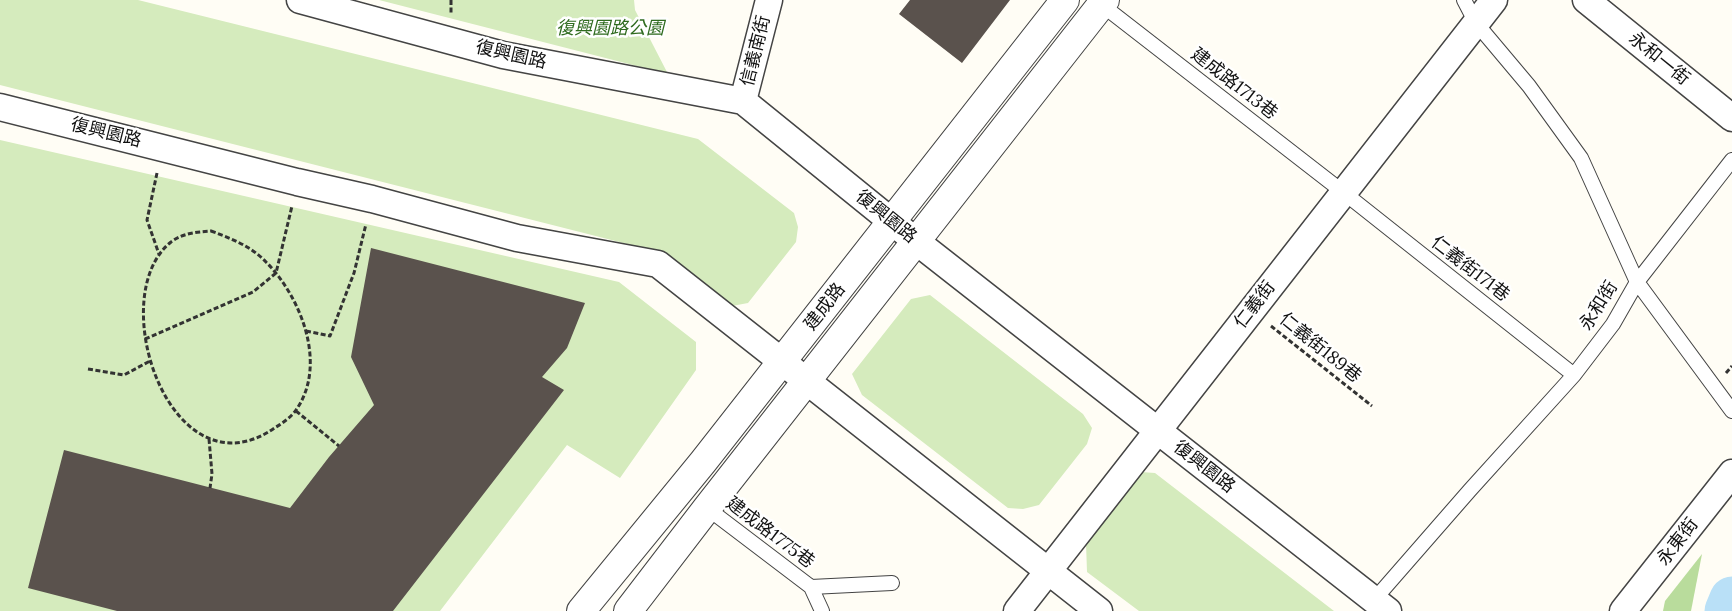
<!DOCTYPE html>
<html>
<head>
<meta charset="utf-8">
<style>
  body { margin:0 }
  canvas { display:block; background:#fffdf5 }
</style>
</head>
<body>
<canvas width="1732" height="611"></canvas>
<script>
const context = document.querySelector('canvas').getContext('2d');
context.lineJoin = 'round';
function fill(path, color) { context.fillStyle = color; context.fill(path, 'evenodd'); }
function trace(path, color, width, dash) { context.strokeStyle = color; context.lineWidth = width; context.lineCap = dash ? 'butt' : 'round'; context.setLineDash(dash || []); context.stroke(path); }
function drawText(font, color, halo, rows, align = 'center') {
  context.font = font + ' Lora,"Noto Sans TC",serif'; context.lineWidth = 5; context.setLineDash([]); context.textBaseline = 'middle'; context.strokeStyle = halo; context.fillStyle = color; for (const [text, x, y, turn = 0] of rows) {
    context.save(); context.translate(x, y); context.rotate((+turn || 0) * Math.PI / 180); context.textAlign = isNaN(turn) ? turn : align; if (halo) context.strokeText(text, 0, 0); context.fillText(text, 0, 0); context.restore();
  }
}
const green = new Path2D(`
  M0,0H138L698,139L794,213L798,227L796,242L748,303L732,306L651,250L0,85Z
  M379,0H634L635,10L668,74Z
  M0,140L619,282L696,342V370L620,478L567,445L440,611H0Z
  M930,295L1083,414L1092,428L1087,444L1039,505L1023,509L1008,508L862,395L852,374L911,299Z
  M1141,472L1155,473L1334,611H1139L1087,572L1086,543Z`);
const forest = new Path2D(`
  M1702,554L1691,611H1663L1665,601Z`);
const river = new Path2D(`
  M1727,611L1732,599`);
const building = new Path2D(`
  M910,0H1010L962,63L899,14Z
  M371,248L585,303L567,348L542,377L564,390L393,611H117L28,588L64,450L290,508L329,457L374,405L351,357Z`);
const path = new Path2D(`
  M451,0V15
  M157,173L147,220L159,254
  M211,231C230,238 251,246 266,262C301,297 328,365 296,410C292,416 283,423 276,427C172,501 102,297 171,242C183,233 197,232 211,231Z
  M1271,326L1372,406
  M306,331L330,336L354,273L366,224
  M145,339L253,292L276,273L292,206
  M88,369L124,375L150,361
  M1726,373L1732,366
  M296,411L339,446
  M209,439L212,474L210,488`);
const service = new Path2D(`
  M1464,0L1476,23L1529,86L1581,158L1637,282L1732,411
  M1102,5L1343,192L1574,375
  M707,508L811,587L822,611
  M811,587L892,583
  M1374,600L1470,490L1574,375L1613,324L1637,282L1732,160`);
const minor = new Path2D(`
  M300,0L503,55L743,101L917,242L1388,611
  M1586,0L1732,118
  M743,101L769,0
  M0,107L297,182L372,199L517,238L658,264L1099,611
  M1017,611L1494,0
  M1623,611L1732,473`);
const tertiary = new Path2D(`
  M581,611L703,462L1065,0
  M628,611L707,508L1105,0`);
const parkNames = [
  ["復興園路公園",610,29]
];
const streetNames = [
  ["信義南街",756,51,-76],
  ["復興園路",511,55,13],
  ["永和一街",1659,59,39],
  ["建成路1713巷",1234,84,38],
  ["復興園路",106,133,14],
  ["復興園路",886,217,39],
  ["仁義街171巷",1470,269,38],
  ["仁義街",1255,305,-52],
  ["永和街",1599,306,-58],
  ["建成路",825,307,-52],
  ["仁義街189巷",1320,348,39],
  ["復興園路",1204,467,38],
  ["建成路1775巷",770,533,37],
  ["永東街",1678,542,-52]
];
fill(green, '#d5ebbd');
fill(forest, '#b9dc9c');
trace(river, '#b9e0f7', 45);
fill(building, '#5a524d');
trace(service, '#444', 16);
trace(minor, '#444', 29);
trace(tertiary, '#444', 30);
trace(path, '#333', 3, [5, 2.5]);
trace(service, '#fff', 14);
trace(minor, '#fff', 26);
trace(tertiary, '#fff', 28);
drawText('italic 18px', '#2f6b1f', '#fff', parkNames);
drawText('18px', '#111', '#fff', streetNames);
</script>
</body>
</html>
